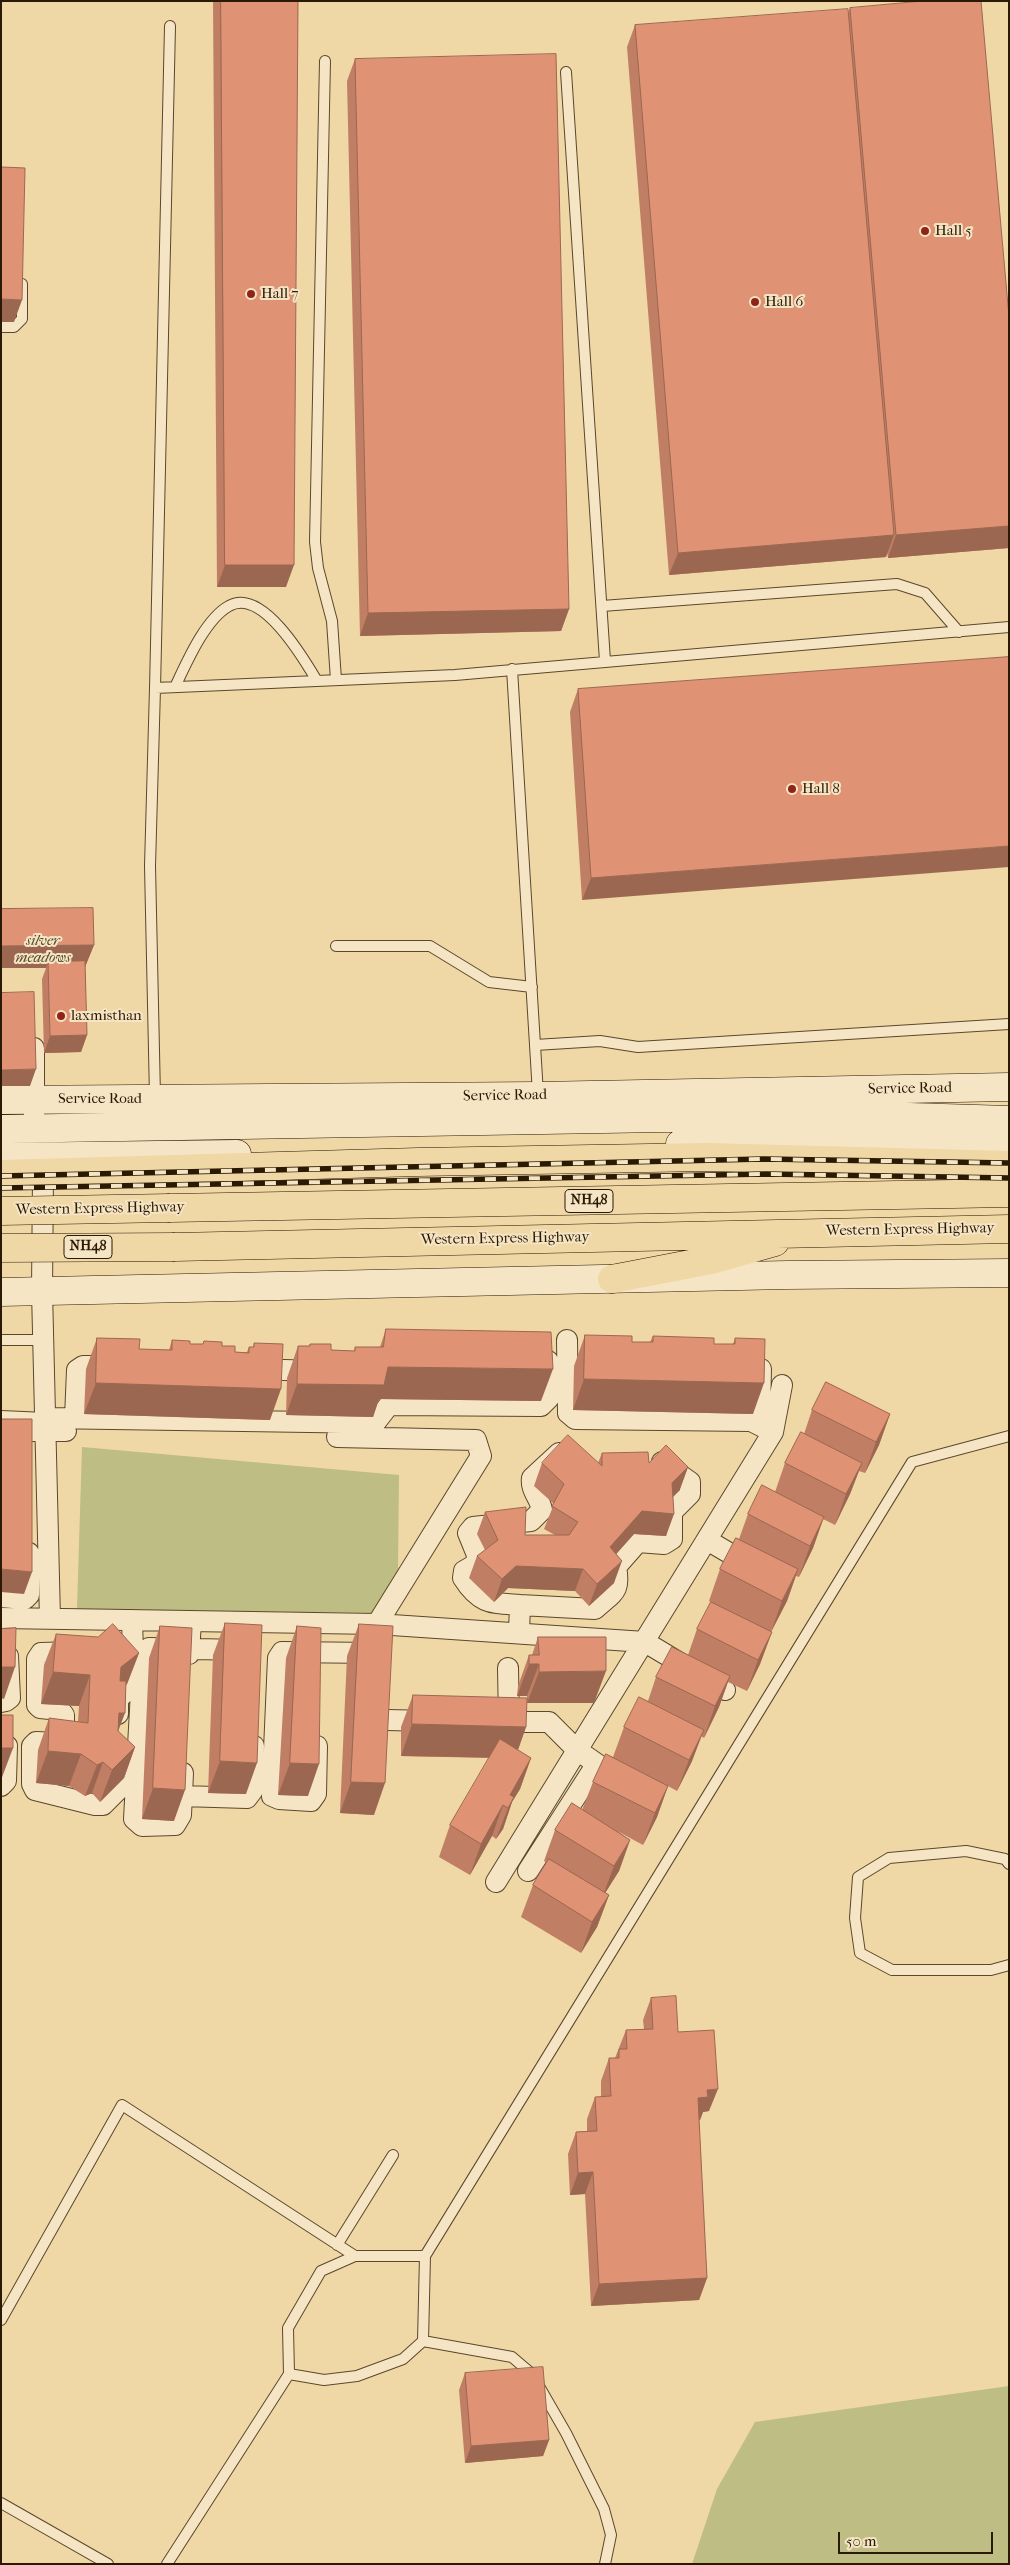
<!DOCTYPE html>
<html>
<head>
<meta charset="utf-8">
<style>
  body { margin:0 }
  #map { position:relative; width:1010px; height:2565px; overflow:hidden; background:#efd7a6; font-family:"IM FELL French Canon",serif }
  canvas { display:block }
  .frame { position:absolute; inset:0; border:2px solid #2a1903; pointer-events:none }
  .scale { position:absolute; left:838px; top:2532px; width:155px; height:22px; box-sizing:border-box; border:2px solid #2a1903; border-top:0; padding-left:6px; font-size:15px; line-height:18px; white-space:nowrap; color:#2a1903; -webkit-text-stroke:4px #f5e5c5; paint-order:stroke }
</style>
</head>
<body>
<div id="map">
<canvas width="1010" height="2565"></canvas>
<div class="frame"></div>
<div class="scale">50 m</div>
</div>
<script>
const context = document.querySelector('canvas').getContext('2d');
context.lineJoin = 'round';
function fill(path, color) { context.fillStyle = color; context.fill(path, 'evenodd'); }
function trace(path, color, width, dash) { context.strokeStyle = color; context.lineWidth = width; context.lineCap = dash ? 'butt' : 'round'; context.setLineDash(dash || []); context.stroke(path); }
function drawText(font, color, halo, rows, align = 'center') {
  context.font = font + ' "IM FELL French Canon",serif'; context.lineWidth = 4; context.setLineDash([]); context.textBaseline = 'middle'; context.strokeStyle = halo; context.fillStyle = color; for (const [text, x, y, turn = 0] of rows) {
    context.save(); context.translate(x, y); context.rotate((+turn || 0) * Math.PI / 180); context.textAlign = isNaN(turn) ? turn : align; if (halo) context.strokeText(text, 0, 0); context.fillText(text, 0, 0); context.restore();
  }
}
const green = new Path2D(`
  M82,1447L399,1475L398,1570L372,1613L77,1609Z
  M1009,2386V2564H692L717,2489L755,2422Z`);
const service = new Path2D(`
  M170,26L155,688L455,675L1009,627
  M325,61L315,542L318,568L332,621L336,680
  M566,72L605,661
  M1,327H14L22,319V284
  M602,606L897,584L925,593L959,632
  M512,669L538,1094
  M175,687C186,664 205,619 229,606C262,587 304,659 317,681
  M336,946H430L489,982L532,987
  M535,1045L600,1041L638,1047L1009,1024
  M155,1097L150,866L155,688
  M1,1340H44
  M1,1416L46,1418
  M1009,1864L1005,1859L966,1851L889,1858L858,1877L855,1918L860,1953L892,1970H991L1009,1965
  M337,2245L393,2155
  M425,2256H355L321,2271L288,2328L289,2374L324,2380L357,2376L403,2359L423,2341L425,2256L912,1462L1009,1436
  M1,2320L122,2105L355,2256
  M423,2341L512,2357L532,2374L566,2433L604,2509L611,2535L605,2564
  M1,2503L108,2564
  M167,2564L289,2374`);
const minor = new Path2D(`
  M34,1048V1129
  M43,1175L42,1291L50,1619
  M567,1340L568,1413L575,1419L751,1421L773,1432
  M254,1369L315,1371
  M46,1418L375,1423L389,1405L541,1406L549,1398L548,1361L543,1358
  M75,1418L77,1370L83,1366H113
  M751,1421L760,1413L761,1369
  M1,1431H66
  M337,1437L476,1440L481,1456L377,1624
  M707,1540L753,1567
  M1,1597L25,1599L29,1595V1553
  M520,1605L595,1609C613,1592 621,1593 616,1567L638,1542L664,1544L672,1539V1512L690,1494V1482L662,1462
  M1,1618L377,1624L645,1642L725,1690
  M519,1632L520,1605C492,1603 480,1605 463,1578L464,1571L476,1564L477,1555L468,1533L473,1527L531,1521L542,1510C540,1498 530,1490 532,1478L559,1453
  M1,1650L8,1656L10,1698L6,1701L1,1702
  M75,1652L41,1653L37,1659V1705L40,1708L60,1710L64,1715V1740L60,1743L36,1742L32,1746V1784L35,1790L95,1805H103L128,1780V1773L121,1765
  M189,1654L191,1621
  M508,1668L509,1722
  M118,1714V1699L134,1684L132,1620
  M387,1720L430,1721
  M499,1722H549L577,1750L623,1782
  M1,1742L7,1746L6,1781L1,1786
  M317,1746L316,1794L311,1801L279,1799L272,1796L278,1658L282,1652L376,1653
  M183,1773L181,1815L175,1825L142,1826L134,1819L143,1655L149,1648L242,1650
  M182,1796L247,1798L253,1790L254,1746
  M528,1871L596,1765
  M496,1882L773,1432L782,1385`);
const secondary = new Path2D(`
  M1,1100L538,1096L1009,1087
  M1,1129L844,1115L1009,1120
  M680,1144L833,1141L1009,1143
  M1,1157L237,1154
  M1,1292L787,1275L1009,1273`);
const trunk = new Path2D(`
  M1,1174L418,1162L707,1157L1009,1165
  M170,1208L1009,1193
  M175,1247L1009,1229
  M612,1279L711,1260L775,1242`);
const rail = new Path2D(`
  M1,1176L764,1159L1009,1163
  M1,1188L766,1174L1009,1178`);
const trunkBridge = new Path2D(`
  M1,1211L170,1208
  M1,1248L175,1247`);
const wall = new Path2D(`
  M213,1H298L286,587H217Z
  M850,8L1009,317V548L888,558L887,552L886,557L669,575L627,47L635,25L848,13Z
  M355,59L569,609L561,631L360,636L347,81Z
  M1009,657L582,900L570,712L578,689Z
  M1,909L94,945L85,967L87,1035L81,1052L44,1053L42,979L46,968H1Z
  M386,1329L541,1401L379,1399L373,1417L286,1415L287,1378L298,1346H309L310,1344L331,1350L354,1351L355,1347H380Z
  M585,1335L632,1342H650L653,1336L714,1344H733L735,1338L753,1414L573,1410L574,1366Z
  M97,1338L139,1349L169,1350L172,1340L190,1344H203L204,1341L222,1346L235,1352H247L249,1347H253L254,1343L270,1420L84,1414L86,1369Z
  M826,1382L890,1414L879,1445L865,1473L859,1471L850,1494L835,1525L823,1519L813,1548L799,1577L796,1576L787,1601L771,1632H772L760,1664L747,1691L728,1682L719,1707L704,1738L701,1736L692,1761L677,1791L668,1786L657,1817L643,1845L617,1831L630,1840L619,1871L605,1893L609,1895L597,1927L581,1953L521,1917L533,1885L547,1863L544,1861L555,1830L572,1803L582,1810L593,1782L606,1754L613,1757L624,1727L639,1697L648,1701L656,1677L672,1647L688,1655L697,1629L711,1602L709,1601L720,1569L736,1538L739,1539L748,1514L762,1485L775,1492L785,1463L801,1432L804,1434L812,1410Z
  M602,1453L649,1463L688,1467L680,1489L673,1496L666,1536L634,1534L616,1554L614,1583L589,1606L575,1591L508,1588L494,1602L469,1578L477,1556L485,1550L477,1534L485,1512L525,1535H555L544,1529L554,1504L534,1486L542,1463H598Z
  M225,1623L246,1794L208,1793L213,1655Z
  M359,1624L374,1815L340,1813L347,1656Z
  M160,1626L174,1821L142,1819L149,1658Z
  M297,1626L308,1796L278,1795L286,1658Z
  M56,1634L139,1653L127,1684L126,1685L118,1731L135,1747L124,1778L100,1802L92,1793L85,1796L69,1786L36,1783L38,1750L49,1718L78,1722L79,1706L41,1704L44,1665Z
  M538,1637L594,1703H527V1696H517L518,1686L529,1655H532Z
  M413,1695L526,1727L518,1750L531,1758L520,1789L512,1802L503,1829L496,1839L492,1836L470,1875L439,1857L450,1825L490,1758L401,1756V1727Z
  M651,1998L678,2032L709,2111L703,2112L700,2120H699L707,2278L699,2300L591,2306L585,2194L570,2195L568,2154L576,2132L587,2131V2119L595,2097H601V2081L609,2058H615L626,2030L644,2029L643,2020Z
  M465,2373L549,2440L543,2456L465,2463L459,2390Z`);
const shadedWall = new Path2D(`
  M1,299L22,300L14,322H1Z
  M1009,526V548L888,558L896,535Z
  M894,535L886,557L669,575L678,553Z
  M225,565H294L286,587H217Z
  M569,609L561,631L360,636L368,613Z
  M1009,846V867L582,900L591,878Z
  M94,945L85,967L48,968V962L46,968H1V946Z
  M87,1035L81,1052L44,1053L50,1036Z
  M36,1069L30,1086H1V1070Z
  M388,1367L553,1369L541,1401L379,1399L373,1417L286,1415L297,1384Z
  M584,1379L764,1383L753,1414L573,1410Z
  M96,1383L281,1389L270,1420L84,1414Z
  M890,1414L879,1445L865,1473L876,1442Z
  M862,1463L850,1494L835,1525L846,1494Z
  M688,1467L680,1489L664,1505L672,1483Z
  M642,1511L674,1514L666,1536L634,1534L602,1570L610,1547Z
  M824,1517L813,1548L799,1577L810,1546Z
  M622,1561L614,1583L589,1606L597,1584Z
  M516,1566L583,1569L575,1591L508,1588L494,1602L502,1579Z
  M1,1569L32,1572L24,1594L1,1592Z
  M798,1569L787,1601L771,1632L782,1601Z
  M772,1632L760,1664L747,1691L758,1660Z
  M139,1653L127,1684L110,1699L121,1667Z
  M529,1664H539L527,1696H517Z
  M1,1667H15L4,1699L1,1698Z
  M606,1671L594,1703H527L539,1672Z
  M53,1672L90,1675L79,1706L41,1704Z
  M730,1676L719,1707L704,1738L715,1706Z
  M119,1713H125L113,1745Z
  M412,1724L526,1727L515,1758L401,1756Z
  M704,1730L692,1761L677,1791L689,1760Z
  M135,1747L124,1778L100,1802L112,1770Z
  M1,1748H13L1,1780Z
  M48,1751L81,1754L69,1786L36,1783Z
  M531,1758L520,1789L512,1802L503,1829L496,1839L508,1808L510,1795Z
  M220,1761L257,1763L246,1794L208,1793Z
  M103,1762L92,1793L85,1796L97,1765Z
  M290,1763L319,1764L308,1796L278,1795Z
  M351,1782L385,1783L374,1815L340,1813Z
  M668,1786L657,1817L643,1845L655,1813Z
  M153,1788L185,1790L174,1821L142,1819Z
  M503,1805L492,1836L470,1875L481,1844Z
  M630,1840L619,1871L602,1898L614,1866Z
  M609,1895L597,1927L581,1953L592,1922Z
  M718,2089L709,2111L703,2112L700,2120H690L698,2098L707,2090Z
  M593,2172L585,2194L570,2195L578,2173Z
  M707,2278L699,2300L591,2306L599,2284Z
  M549,2440L543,2456L465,2463L471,2446Z`);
const building = new Path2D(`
  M221,1H298L294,565H225Z
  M923,1H981L1009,317V526L896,535L850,8Z
  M848,9L894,535L678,553L635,25Z
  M556,54L569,609L368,613L355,59Z
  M1,167L25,168L22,300L1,299Z
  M1009,657V846L591,878L578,689Z
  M93,908L94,945L1,946V909Z
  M85,961L87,1035L50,1036L48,962Z
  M34,992L36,1069L1,1070V993Z
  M386,1329L551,1332L553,1369L388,1367L384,1385L297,1384L298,1346H310V1344H331V1350L355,1351V1347H383Z
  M585,1335L632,1336V1342H653V1336L714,1338V1344H735V1338L765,1339L764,1383L584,1379Z
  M97,1338L140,1339L139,1349L172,1350V1340L190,1341V1344H203L204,1341L222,1342V1346H235V1352L249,1353V1347H254V1343L283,1344L281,1389L96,1383Z
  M826,1382L890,1414L876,1442L812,1410Z
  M1,1419H32V1572L1,1569Z
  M801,1432L862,1463L846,1494L785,1463Z
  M568,1435L602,1466V1453L648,1452L649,1463L666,1445L688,1467L672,1483L674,1514L642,1511L610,1547L622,1561L597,1584L583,1569L516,1566L502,1579L477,1556L498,1540L485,1512L526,1507L525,1535H569L578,1522L552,1506L564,1484L542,1463Z
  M762,1485L824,1517L810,1546L748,1514Z
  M736,1538L798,1569L782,1601L720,1569Z
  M711,1602L772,1632L758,1660L697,1629Z
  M225,1623L262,1625L257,1763L220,1761Z
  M113,1624L139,1653L121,1667L120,1681H126L125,1713H119L118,1731L135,1747L112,1770L103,1762L97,1765L81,1754L48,1751L49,1718L88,1723L90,1675L53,1672L56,1634L98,1637Z
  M359,1624L393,1626L385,1783L351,1782Z
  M160,1626L192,1628L185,1790L153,1788Z
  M297,1626L321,1628L319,1764L290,1763Z
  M16,1628L15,1667H1V1629Z
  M538,1637H606V1671L539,1672V1664H529V1655H539Z
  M672,1647L730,1676L715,1706L656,1677Z
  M413,1695L527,1698L526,1727L412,1724Z
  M639,1697L704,1730L689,1760L624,1727Z
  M1,1715H13V1748H1Z
  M500,1739L531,1758L510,1795L514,1797L508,1808L503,1805L481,1844L450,1825Z
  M606,1754L668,1786L655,1813L593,1782Z
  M572,1803L630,1840L614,1866L555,1830Z
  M549,1859L609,1895L592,1922L533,1885Z
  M676,1996L678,2032L714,2030L718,2089L707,2090L708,2097L698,2098L707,2278L599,2284L593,2172L578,2173L576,2132L597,2131L595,2097L611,2096L609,2058H619V2049H627L626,2030L653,2029L651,1998Z
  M543,2367L549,2440L471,2446L465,2373Z`);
const markers = [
  [925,231,5,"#8f2418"],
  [251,294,5,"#8f2418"],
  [755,302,5,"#8f2418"],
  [792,789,5,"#8f2418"],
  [61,1016,5,"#8f2418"]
];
const shields = [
  [589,1201,48],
  [88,1247,48]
];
const shieldNames = [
  ["NH48",589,1201],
  ["NH48",88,1247]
];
const poiNames = [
  ["Hall 5",935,231],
  ["Hall 7",261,294],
  ["Hall 6",765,302],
  ["Hall 8",802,789],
  ["laxmisthan",71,1016]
];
const parkNames = [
  ["silver",43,941],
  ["meadows",43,958]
];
const streetNames = [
  ["Service Road",910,1089,-1],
  ["Service Road",505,1096,-1],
  ["Service Road",100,1099],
  ["Western Express Highway",100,1209,-1],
  ["Western Express Highway",910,1230,-1],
  ["Western Express Highway",505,1239,-1]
];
fill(green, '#bdbd84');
trace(service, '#5b482c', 12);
trace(minor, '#5b482c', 22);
trace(secondary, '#2a1903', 29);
trace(trunk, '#2a1903', 29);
trace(service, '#f5e5c5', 10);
trace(minor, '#f5e5c5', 20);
trace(secondary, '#f5e5c5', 28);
trace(trunk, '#efd7a6', 28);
trace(rail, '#2a1903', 5.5);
trace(rail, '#f5e5c5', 4, [11]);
trace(trunkBridge, '#2a1903', 29, []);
trace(trunkBridge, '#efd7a6', 28);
fill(wall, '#c07e64');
fill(shadedWall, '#9c6751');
fill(building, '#df9374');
trace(building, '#9c6751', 1);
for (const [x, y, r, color] of markers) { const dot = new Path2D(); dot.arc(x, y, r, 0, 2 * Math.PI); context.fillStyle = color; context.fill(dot); trace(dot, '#f5e5c5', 2); }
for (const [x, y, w] of shields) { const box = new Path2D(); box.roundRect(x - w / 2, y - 11.5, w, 23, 4); context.fillStyle = '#f5e5c5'; context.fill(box); trace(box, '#2a1903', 1); }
drawText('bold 14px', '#2a1903', null, shieldNames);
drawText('15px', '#2a1903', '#f5e5c5', poiNames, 'left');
drawText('italic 15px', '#564a2a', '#f5e5c5', parkNames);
drawText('15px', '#2a1903', '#f5e5c5', streetNames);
</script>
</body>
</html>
